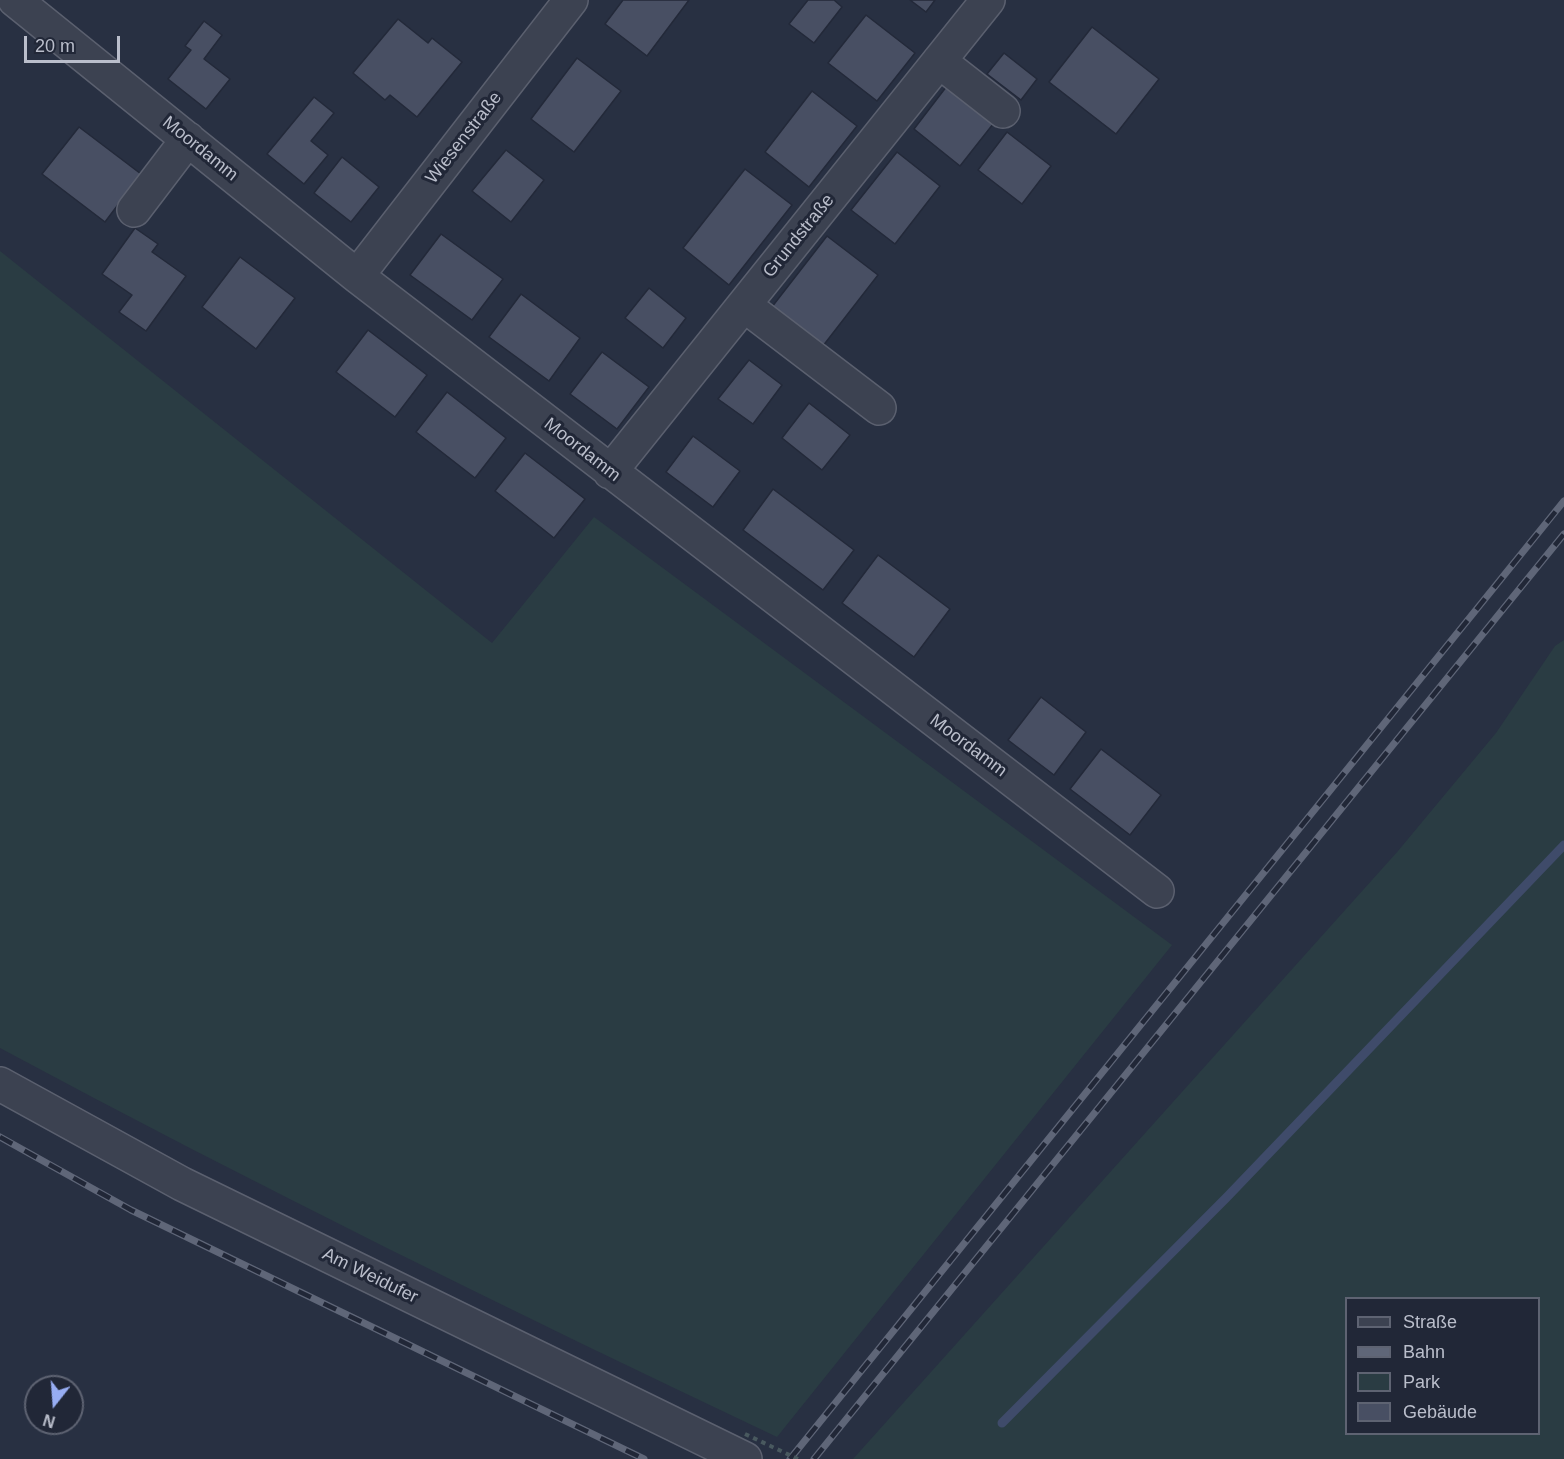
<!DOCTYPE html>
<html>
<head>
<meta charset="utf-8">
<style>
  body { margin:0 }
  #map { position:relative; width:1564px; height:1459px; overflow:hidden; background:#283042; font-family:Helvetica,sans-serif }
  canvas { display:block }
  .legend { position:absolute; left:1345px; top:1297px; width:195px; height:138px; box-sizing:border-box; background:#212737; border:2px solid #5e6372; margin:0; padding:8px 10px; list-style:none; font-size:18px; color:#babecb }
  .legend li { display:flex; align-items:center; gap:12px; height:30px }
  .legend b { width:30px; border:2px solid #5e6372 }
  .north { position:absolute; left:24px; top:1375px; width:60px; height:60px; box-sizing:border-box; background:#212737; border:2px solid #5e6372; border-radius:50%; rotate:197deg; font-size:16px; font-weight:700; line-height:24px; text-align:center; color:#babecb }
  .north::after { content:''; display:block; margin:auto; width:21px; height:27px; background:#97adf3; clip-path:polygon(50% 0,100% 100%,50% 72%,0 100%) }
  .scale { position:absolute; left:24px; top:36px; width:96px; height:27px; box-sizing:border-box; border:3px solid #babecb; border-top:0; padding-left:8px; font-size:18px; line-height:21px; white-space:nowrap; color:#babecb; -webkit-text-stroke:4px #212737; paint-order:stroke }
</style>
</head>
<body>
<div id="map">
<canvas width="1564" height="1459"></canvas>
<ul class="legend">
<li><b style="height:8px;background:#3c4251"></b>Straße</li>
<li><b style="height:8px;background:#5f6678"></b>Bahn</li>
<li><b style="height:16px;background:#2a3c43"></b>Park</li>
<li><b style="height:16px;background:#484f63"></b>Gebäude</li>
</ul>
<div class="north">N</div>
<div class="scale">20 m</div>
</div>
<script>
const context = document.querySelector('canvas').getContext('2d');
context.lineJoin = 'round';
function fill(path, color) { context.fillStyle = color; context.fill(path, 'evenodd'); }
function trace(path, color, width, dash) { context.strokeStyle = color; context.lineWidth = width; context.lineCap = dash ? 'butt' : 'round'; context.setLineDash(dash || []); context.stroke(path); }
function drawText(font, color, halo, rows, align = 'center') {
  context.font = font + ' Helvetica,sans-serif'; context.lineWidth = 6; context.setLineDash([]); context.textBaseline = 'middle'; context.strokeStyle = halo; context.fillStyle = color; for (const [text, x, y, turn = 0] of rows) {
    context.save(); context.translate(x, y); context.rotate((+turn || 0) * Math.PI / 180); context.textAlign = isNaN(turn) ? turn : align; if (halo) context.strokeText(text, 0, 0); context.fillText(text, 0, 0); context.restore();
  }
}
const green = new Path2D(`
  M0,251L492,643L594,517L1172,945L777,1437C515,1313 255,1185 0,1048Z
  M1564,640V1459H853L1398,851L1496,733L1555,646ZM1346,1298H1538V1434H1346Z`);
const stream = new Path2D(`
  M1002,1423L1227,1197L1564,845`);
const building = new Path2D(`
  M623,0H689L647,56L605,24Z
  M808,0H834L842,7L814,43L789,24Z
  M910,0H935L926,12Z
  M866,15L915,53L877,101L828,63Z
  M398,19L428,43L432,38L462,62L417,117L390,95L385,100L353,73Z
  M204,21L222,35L204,59L230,79L206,109L168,79L191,50L185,46Z
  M1092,27L1159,79L1116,134L1049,82Z
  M1004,53L1037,79L1021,100L987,74Z
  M577,58L621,91L574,152L531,119Z
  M950,82L997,119L960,166L914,129Z
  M812,91L857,126L809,187L765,152Z
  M314,97L334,113L311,141L328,155L304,184L267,154Z
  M79,127L141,174L105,222L42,174Z
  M1007,132L1051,166L1022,204L978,170Z
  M506,150L544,180L511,222L472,191Z
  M897,152L940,186L895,244L851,210Z
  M342,157L379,187L351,222L314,193Z
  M745,169L792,205L729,285L683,248Z
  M135,228L158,244L152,252L186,276L146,331L119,312L132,295L102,274Z
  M441,234L503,279L472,320L410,275Z
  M827,236L878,275L819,351L768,312Z
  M240,257L295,298L256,349L202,307Z
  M649,288L686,318L663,348L625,318Z
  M521,294L580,338L549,381L489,337Z
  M368,330L427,375L395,417L336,372Z
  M602,352L649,387L617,429L570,394Z
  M749,360L782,385L753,424L718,399Z
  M447,392L506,438L475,478L416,432Z
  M809,403L850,435L822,470L782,438Z
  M693,436L740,471L713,507L666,472Z
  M525,453L585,499L554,538L495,491Z
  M773,489L854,550L823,590L743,530Z
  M878,555L950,609L914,657L842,603Z
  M1041,697L1086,732L1054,775L1008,740Z
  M1101,749L1161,795L1130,835L1070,789Z`);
const minor = new Path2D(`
  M15,0L357,276L1157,891
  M939,61L1003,111
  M134,210L188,139
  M357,276L571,0
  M744,305L879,408
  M610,472L988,0
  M0,1084L182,1184L745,1459`);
const rail = new Path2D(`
  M0,1137L131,1210L644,1459
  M790,1459L1564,501
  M814,1459L1564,534`);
const pathBridge = new Path2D(`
  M745,1434L798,1459`);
const streetNames = [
  ["Wiesenstraße",464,138,-52],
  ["Moordamm",200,149,39],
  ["Grundstraße",799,236,-51],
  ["Moordamm",582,450,38],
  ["Moordamm",968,746,37],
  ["Am Weidufer",370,1276,26]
];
fill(green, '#2a3c43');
trace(stream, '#3f4b6a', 9);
fill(building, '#484f63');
trace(building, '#232939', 1.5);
trace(minor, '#5b606f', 36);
trace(minor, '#3c4251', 33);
trace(rail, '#5f6678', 7);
trace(rail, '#212737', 4.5, [14]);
trace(pathBridge, '#49595f', 4, [4.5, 4.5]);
drawText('18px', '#babecb', '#212737', streetNames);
</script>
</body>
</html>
